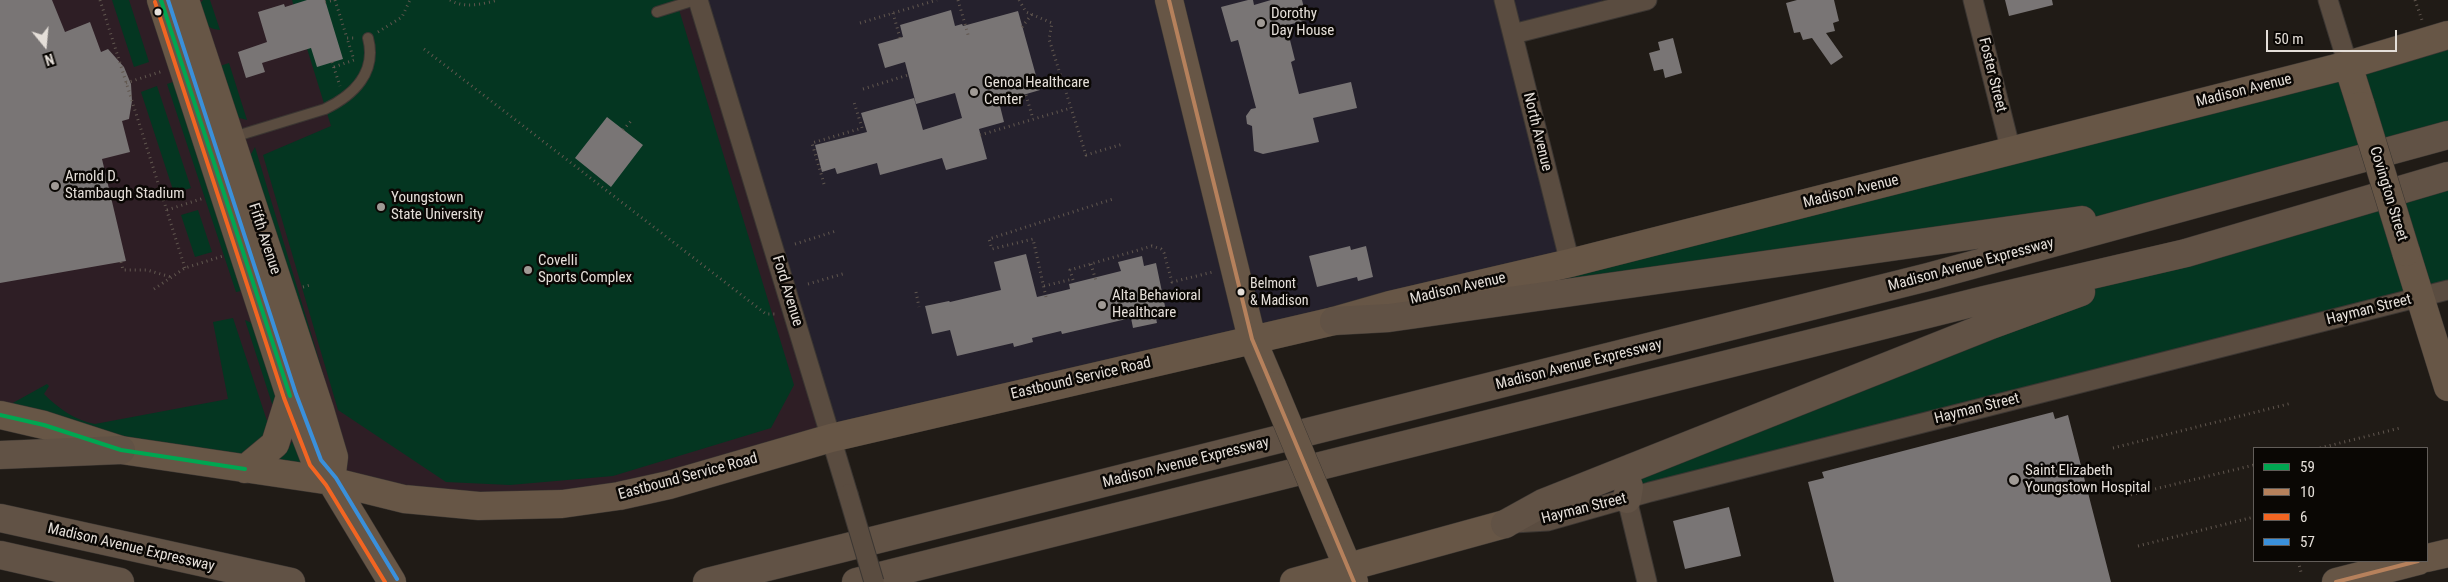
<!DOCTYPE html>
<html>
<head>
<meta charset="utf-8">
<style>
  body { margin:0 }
  #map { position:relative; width:2448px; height:582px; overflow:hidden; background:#201b16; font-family:"Roboto Condensed",sans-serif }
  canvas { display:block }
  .legend { position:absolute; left:2253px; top:447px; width:175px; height:115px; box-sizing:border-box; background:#0a0704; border:1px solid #625d59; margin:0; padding:6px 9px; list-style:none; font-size:15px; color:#e5dfd9 }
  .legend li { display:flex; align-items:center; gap:10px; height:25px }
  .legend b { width:25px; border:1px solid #625d59 }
  .north { position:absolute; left:20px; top:20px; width:50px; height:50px; -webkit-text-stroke:4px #0a0704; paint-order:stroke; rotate:163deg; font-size:14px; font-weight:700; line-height:20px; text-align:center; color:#e5dfd9 }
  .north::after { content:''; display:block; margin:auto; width:18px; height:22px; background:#e5dfd9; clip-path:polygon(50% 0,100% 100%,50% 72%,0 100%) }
  .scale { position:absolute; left:2266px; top:30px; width:131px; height:22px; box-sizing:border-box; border:2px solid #e5dfd9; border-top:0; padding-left:6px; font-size:15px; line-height:18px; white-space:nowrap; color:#e5dfd9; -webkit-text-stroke:4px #0a0704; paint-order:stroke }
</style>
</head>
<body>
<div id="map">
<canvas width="2448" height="582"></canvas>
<ul class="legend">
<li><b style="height:6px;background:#00a651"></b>59</li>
<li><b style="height:6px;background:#b6815c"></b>10</li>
<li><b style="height:6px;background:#f26522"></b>6</li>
<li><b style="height:6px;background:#3a90db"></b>57</li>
</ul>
<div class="north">N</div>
<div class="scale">50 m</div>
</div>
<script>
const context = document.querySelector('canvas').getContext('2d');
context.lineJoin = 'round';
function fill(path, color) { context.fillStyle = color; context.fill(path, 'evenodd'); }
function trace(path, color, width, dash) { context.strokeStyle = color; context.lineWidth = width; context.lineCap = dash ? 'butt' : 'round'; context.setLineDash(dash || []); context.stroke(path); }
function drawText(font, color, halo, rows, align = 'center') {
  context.font = font + ' "Roboto Condensed",sans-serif'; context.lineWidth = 5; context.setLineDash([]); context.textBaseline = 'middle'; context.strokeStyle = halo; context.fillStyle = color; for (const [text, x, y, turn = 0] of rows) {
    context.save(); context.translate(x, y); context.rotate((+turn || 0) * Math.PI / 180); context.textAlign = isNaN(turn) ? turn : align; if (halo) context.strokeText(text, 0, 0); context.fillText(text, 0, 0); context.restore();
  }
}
const commercial = new Path2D(`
  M698,0H1602L1604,11L1513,34L1570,263L831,438Z`);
const education = new Path2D(`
  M0,0H698L831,438L521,506L0,415Z`);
const green = new Path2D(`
  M112,0H129L149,62L134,67Z
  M203,0H210L220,30C203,28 202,20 199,5Z
  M292,0H676L794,385L771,428L613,476L510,485L446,482L338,410L263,155L331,126Z
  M2448,35V135L2200,203L1913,244L1390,305Z
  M229,63L247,120L236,117L217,67Z
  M176,81L241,291L236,292L167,84Z
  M157,86L191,188L174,193L141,92Z
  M255,147L325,380L320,382L250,156Z
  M2448,176V290L1650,491L1624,472L1991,325L2186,253Z
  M198,210L212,252L195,257L181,215Z
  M233,318L271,433L248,452L235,456L134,440L2,409L47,384L49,386L44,394C58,408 74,420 95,424L228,399L213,322Z
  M245,320L258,326L281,401L276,416Z
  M298,428L313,469L271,465L289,448Z`);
const building = new Path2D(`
  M0,0H52L65,32L90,22L101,52L108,49L124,67L131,84L132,101L129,119L122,121L130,152L102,159L126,261L0,283Z
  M307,0H325L343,59L317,67L311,48L262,63L265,72L246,78L238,52L267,42L258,12L284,4L285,7Z
  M1248,0H1253L1254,5L1271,0H1302L1307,20L1288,25L1287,28L1295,60L1291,62L1299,94L1351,82L1357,108L1313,118L1319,142L1263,154L1254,151L1252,126L1247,124L1246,116L1251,109L1256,108L1238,40L1231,42L1221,7Z
  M1797,0H1834L1839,21L1833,23L1835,31L1826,33L1843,57L1831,65L1812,38L1803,40L1800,32L1794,33L1786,3Z
  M2005,0H2052L2053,5L2009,16Z
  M951,10L955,26L962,24L963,26L1018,11L1040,90L999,102L1004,122L979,129L987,159L946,170L942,158L880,175L877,163L837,174L835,168L822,172L815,145L867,132L861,113L914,98L923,130L962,118L955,93L916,104L905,62L885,68L878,44L903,37L900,25Z
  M1673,38L1682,73L1665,78L1663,69L1654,71L1649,53L1660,50L1658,42Z
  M607,117L643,145L611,187L575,158Z
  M1350,246L1351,250L1366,246L1373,277L1358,281L1357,277L1317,287L1309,256Z
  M1026,254L1037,297L1070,289L1069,284L1121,271L1118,262L1142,256L1144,266L1156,263L1166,311L1155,313L1157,323L1133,328L1131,318L1062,334L1061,331L1032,338L1033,342L1014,347L1013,343L957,356L950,330L932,334L925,306L949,301L950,302L1001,290L994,262Z
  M2053,412L2055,419L2068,415L2111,582H1834L1808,482L1824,478L1822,472Z
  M1729,507L1741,556L1685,569L1673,521Z`);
const path = new Path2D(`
  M100,0L185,268
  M335,0L347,38H356
  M450,0C465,9 482,4 498,0
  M958,0L969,38
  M1019,0L1026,12L1052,23L1049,39L1086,155L1123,144
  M2415,0L2422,20
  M325,2L334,0
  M893,13L900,38
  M860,23L937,0
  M1022,27L1032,14
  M378,32L402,17L410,0
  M424,49L766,314H775
  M332,62L340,86
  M334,67L354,60L347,38
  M126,83L163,71
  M863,89L908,75
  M1026,95L1033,119
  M623,130L633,119
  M980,135L1071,108
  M824,184L812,143L862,128L854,102
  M167,210L204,198
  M795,244L836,231
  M121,262L123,270H147L171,277
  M1091,264L1096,281
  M1073,280L1070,270L1152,246L1161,249L1164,253L1172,282L1213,272
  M808,284L846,273
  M1044,286L1073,279
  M303,287L310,285
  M154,289L185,268L223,256
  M916,292L919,307
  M1046,297L1033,239L992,249L989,239L1113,199
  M2113,448L2292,403
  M2320,448L2400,428
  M2126,496L2254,465
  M2138,546L2254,517
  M2298,561L2301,572`);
const lane = new Path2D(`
  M657,12L695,0
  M230,138L325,109C354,95 377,72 368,38`);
const street = new Path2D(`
  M698,0L848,494
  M1504,0L1570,263
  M1973,0L2011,151
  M2328,0L2348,65
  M1513,34L1647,0
  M1627,499L1647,582
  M1514,523L1548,521L1650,492L2448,290`);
const secondary = new Path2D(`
  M161,0L290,396L316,463L331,481L392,582
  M185,0L320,410L334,457L331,481
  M1169,0L1252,339L1272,386
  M2348,65L2361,106
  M2406,252L2448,387
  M0,415L44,425L121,450L331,481L404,499L479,506L562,504L619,496L669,485L831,438L1334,321L1390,305L1570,263L2348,65L2448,35
  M245,469L275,444L290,396
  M1325,513L1354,582
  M2427,558L2448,553
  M1294,582L1505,524
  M2336,582L2418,561`);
const highway = new Path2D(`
  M1334,321L1389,318L2082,220
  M0,455L121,450
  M1624,472L1629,487L1627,499
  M0,518L291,582
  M1505,524L1543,503L1991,325L2081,292
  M0,555L120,582
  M707,582L1928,277L2448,135
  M856,582L1984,300L2186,253L2448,176`);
const streetBridge = new Path2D(`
  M848,494L874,582`);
const secondaryBridge = new Path2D(`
  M2361,106L2406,252
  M1272,386L1325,513`);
const bus1 = new Path2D(`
  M161,0L290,396
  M0,415L44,425L121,450L245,469`);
const bus2 = new Path2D(`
  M1169,0L1252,339L1354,582
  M2336,582L2418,561`);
const bus3 = new Path2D(`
  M155,2L284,398L310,465L326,485L385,582`);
const bus4 = new Path2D(`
  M168,0L296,394L321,460L336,478L397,579`);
const markers = [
  [158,12,4.5,"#e5dfd9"],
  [1261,23,5,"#a09a95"],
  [974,92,5,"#a09a95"],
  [55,186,5,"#a09a95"],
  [381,207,5,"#a09a95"],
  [528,270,5,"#a09a95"],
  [1241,292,4.5,"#e5dfd9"],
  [1102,305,5,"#a09a95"],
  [2014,480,6,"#a09a95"]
];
const busNames = [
  ["Belmont",1250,284],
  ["& Madison",1250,301]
];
const poiNames = [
  ["Dorothy",1271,14],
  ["Day House",1271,31],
  ["Genoa Healthcare",984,83],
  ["Center",984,100],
  ["Arnold D.",65,177],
  ["Stambaugh Stadium",65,194],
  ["Youngstown",391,198],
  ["State University",391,215],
  ["Covelli",538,261],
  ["Sports Complex",538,278],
  ["Alta Behavioral",1112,296],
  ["Healthcare",1112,313],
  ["Saint Elizabeth",2025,471],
  ["Youngstown Hospital",2025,488]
];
const streetNames = [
  ["Foster Street",1992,75,76],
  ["Madison Avenue",2244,91,-14],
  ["North Avenue",1537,132,76],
  ["Madison Avenue",1851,192,-14],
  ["Covington Street",2388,194,73],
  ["Fifth Avenue",264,239,72],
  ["Madison Avenue Expressway",1971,265,-15],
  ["Madison Avenue",1458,289,-13],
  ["Ford Avenue",787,291,73],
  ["Hayman Street",2369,310,-14],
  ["Madison Avenue Expressway",1579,365,-14],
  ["Eastbound Service Road",1081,379,-13],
  ["Hayman Street",1977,409,-14],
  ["Madison Avenue Expressway",1186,463,-14],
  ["Eastbound Service Road",688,477,-15],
  ["Hayman Street",1584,509,-14],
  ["Madison Avenue Expressway",131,548,13]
];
fill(commercial, '#25212d');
fill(education, '#2e1e25');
fill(green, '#043621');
fill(building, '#797575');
trace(lane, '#3b3632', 12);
trace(street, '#3b3632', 21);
trace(secondary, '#3b3632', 29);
trace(highway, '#3b3632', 29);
trace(path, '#61574f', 3, [1, 4]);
trace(lane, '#5a4c40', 10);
trace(street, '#5a4c40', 19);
trace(secondary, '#675646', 28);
trace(highway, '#615245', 28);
trace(streetBridge, '#3b3632', 21, []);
trace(secondaryBridge, '#3b3632', 29, []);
trace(streetBridge, '#5a4c40', 19);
trace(secondaryBridge, '#675646', 28);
trace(bus1, '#00a651', 4);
trace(bus2, '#b6815c', 4);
trace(bus3, '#f26522', 4);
trace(bus4, '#3a90db', 4);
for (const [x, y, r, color] of markers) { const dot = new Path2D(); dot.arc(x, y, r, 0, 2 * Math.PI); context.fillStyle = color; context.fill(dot); trace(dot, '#0a0704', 2); }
drawText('14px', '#e5dfd9', '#0a0704', busNames, 'left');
drawText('15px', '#e5dfd9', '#0a0704', poiNames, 'left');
drawText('15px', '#e5dfd9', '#0a0704', streetNames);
</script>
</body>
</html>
